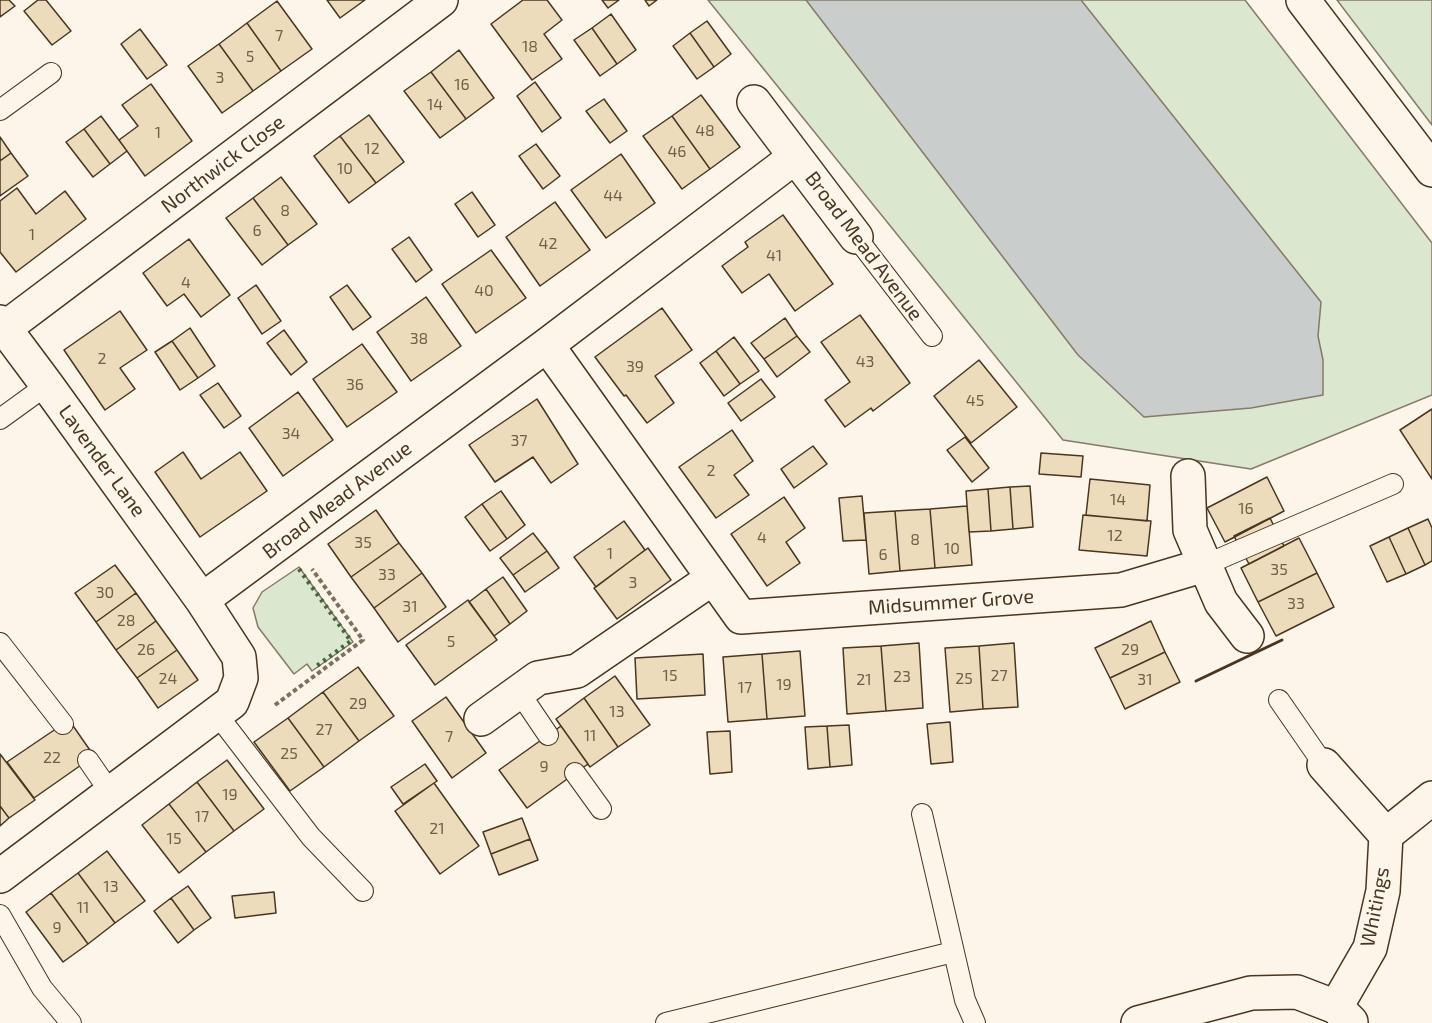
<!DOCTYPE html>
<html>
<head>
<meta charset="utf-8">
<style>
  body { margin:0 }
  canvas { display:block; background:#fbf6e9 }
</style>
</head>
<body>
<canvas width="1432" height="1023"></canvas>
<script>
const context = document.querySelector('canvas').getContext('2d');
context.lineJoin = 'round';
function fill(path, color) { context.fillStyle = color; context.fill(path, 'evenodd'); }
function trace(path, color, width, dash) { context.strokeStyle = color; context.lineWidth = width; context.lineCap = dash ? 'butt' : 'round'; context.setLineDash(dash || []); context.stroke(path); }
function drawText(font, color, halo, rows, align = 'center') {
  context.font = font + ' "Exo 2",sans-serif'; context.lineWidth = 4.5; context.setLineDash([]); context.textBaseline = 'middle'; context.strokeStyle = halo; context.fillStyle = color; for (const [text, x, y, turn = 0] of rows) {
    context.save(); context.translate(x, y); context.rotate((+turn || 0) * Math.PI / 180); context.textAlign = isNaN(turn) ? turn : align; if (halo) context.strokeText(text, 0, 0); context.fillText(text, 0, 0); context.restore();
  }
}
const green = new Path2D(`
  M708,0H1245L1432,243V395L1251,469L1063,440Z
  M1337,0H1432V125Z
  M299,567L353,642L312,671L307,664L294,674L258,627L253,608L262,592Z`);
const water = new Path2D(`
  M806,0H1081L1321,302L1318,336L1323,360V395L1251,408L1144,417L1078,355Z`);
const building = new Path2D(`
  M0,0H9L15,6L0,17Z
  M38,0H46L71,31L52,45L24,11Z
  M327,0H365L340,18Z
  M523,0H547L562,20L544,34L562,59L532,80L491,24Z
  M602,0H619L608,8Z
  M645,0H657L649,6Z
  M277,1L312,49L281,71L247,23Z
  M611,14L636,50L617,64L592,28Z
  M707,21L731,54L714,67L690,33Z
  M247,23L281,71L253,91L219,44Z
  M592,28L617,64L600,76L574,40Z
  M140,29L167,65L147,79L121,44Z
  M690,33L714,67L697,79L673,46Z
  M219,44L253,91L222,113L188,66Z
  M459,50L494,98L466,119L431,72Z
  M431,72L466,119L440,138L404,91Z
  M535,82L561,118L542,132L517,96Z
  M151,84L192,141L145,176L119,140L138,126L122,105Z
  M701,95L740,147L710,169L672,116Z
  M604,99L627,131L610,143L586,111Z
  M369,115L404,162L376,183L340,136Z
  M101,116L127,151L110,164L84,129Z
  M672,116L710,169L682,189L643,136Z
  M84,129L110,164L93,177L66,142Z
  M340,136L376,183L349,203L314,156Z
  M0,137L11,153L0,161Z
  M536,144L560,176L543,189L519,156Z
  M11,153L28,176L0,196V161Z
  M621,154L655,203L606,238L571,190Z
  M281,177L317,224L288,245L253,198Z
  M17,188L36,214L65,191L86,219L16,272L0,252V201Z
  M472,192L495,225L478,237L455,204Z
  M253,198L288,245L262,265L226,218Z
  M555,202L590,250L540,286L506,237Z
  M783,215L833,284L795,311L769,274L742,293L722,266L748,247L745,242Z
  M409,237L432,270L416,282L392,249Z
  M189,239L230,295L201,317L184,294L167,306L143,273Z
  M491,250L526,298L476,333L442,284Z
  M256,285L281,321L262,334L238,298Z
  M347,285L371,317L353,330L330,297Z
  M426,297L461,346L411,381L377,332Z
  M662,308L692,350L655,376L674,403L647,423L626,395L624,396L595,357Z
  M120,311L147,350L120,368L135,389L105,410L64,350Z
  M860,315L910,383L873,411L871,408L845,427L825,400L850,382L821,342Z
  M785,318L797,336L764,359L751,343Z
  M190,328L215,366L198,378L172,341Z
  M284,330L307,362L291,375L267,343Z
  M797,336L810,352L777,377L764,359Z
  M734,337L759,371L740,384L716,351Z
  M172,341L198,378L180,390L155,352Z
  M362,344L397,392L347,427L313,379Z
  M716,351L740,384L724,396L700,363Z
  M979,360L1017,407L971,443L934,396Z
  M761,379L775,397L741,421L728,403Z
  M218,383L241,416L224,428L200,395Z
  M298,392L333,440L283,476L249,428Z
  M537,399L578,464L551,483L533,457L495,482L469,445Z
  M1432,409V479L1400,430Z
  M732,430L753,461L734,475L749,495L716,518L679,467Z
  M965,437L989,468L972,482L947,450Z
  M813,446L827,464L794,488L781,469Z
  M183,452L201,479L240,452L267,491L200,537L155,472Z
  M1041,453L1083,456L1081,477L1039,474Z
  M1267,477L1284,511L1225,542L1207,508Z
  M1090,479L1150,485L1147,521L1086,515Z
  M1030,486L1033,527L1013,529L1010,487Z
  M1010,487L1013,529L991,531L988,489Z
  M988,489L991,531L969,532L966,491Z
  M501,491L525,525L507,539L482,504Z
  M862,496L866,540L843,541L839,498Z
  M784,497L805,528L786,542L800,563L767,586L731,534Z
  M482,504L507,539L490,551L465,517Z
  M967,506L972,565L935,568L930,509Z
  M930,509L935,568L900,571L895,511Z
  M376,510L399,543L351,577L328,544Z
  M895,511L900,571L869,574L864,513Z
  M1083,515L1151,521L1147,556L1079,550Z
  M1270,518L1284,546L1249,564L1234,536Z
  M1428,519L1432,528V561L1425,565L1408,528Z
  M624,521L645,550L596,587L574,557Z
  M1408,528L1425,565L1406,574L1389,537Z
  M533,533L547,551L513,575L500,558Z
  M1389,537L1406,574L1387,582L1370,546Z
  M1299,538L1317,573L1258,602L1241,568Z
  M399,543L422,573L374,608L351,577Z
  M648,548L671,580L617,619L594,588Z
  M547,551L559,568L525,592L513,575Z
  M115,565L136,593L96,622L75,593Z
  M422,573L446,607L398,642L374,608Z
  M1317,573L1334,607L1276,636L1258,602Z
  M503,577L527,611L510,624L486,589Z
  M486,589L510,624L494,636L469,602Z
  M136,593L156,621L116,650L96,622Z
  M468,600L497,640L435,685L406,645Z
  M156,621L177,650L137,678L116,650Z
  M1151,621L1165,652L1110,678L1095,648Z
  M919,643L923,708L886,711L881,646Z
  M1014,643L1018,707L983,709L979,646Z
  M881,646L886,711L847,714L843,648Z
  M979,646L983,709L950,712L945,648Z
  M177,650L198,680L158,708L137,678Z
  M800,651L805,716L767,719L762,654Z
  M1165,652L1180,682L1125,709L1110,678Z
  M703,654L705,695L637,699L635,658Z
  M762,654L767,719L728,722L723,657Z
  M358,667L394,716L359,741L323,692Z
  M615,676L650,725L618,747L584,698Z
  M323,692L359,741L324,767L288,718Z
  M446,697L486,753L452,778L412,721Z
  M584,698L618,747L590,767L556,719Z
  M288,718L324,767L290,791L254,742Z
  M69,720L94,756L34,798L7,762Z
  M950,722L953,762L931,764L927,724Z
  M849,725L852,765L830,767L827,726Z
  M561,726L588,764L527,808L499,770Z
  M827,726L830,767L808,769L805,727Z
  M730,731L732,772L710,774L707,732Z
  M0,754L35,800L9,818L0,806Z
  M227,760L264,809L234,831L197,782Z
  M425,764L437,781L403,804L391,787Z
  M197,782L234,831L206,852L169,804Z
  M434,783L479,846L440,874L395,811Z
  M169,804L206,852L179,873L142,825Z
  M0,806L9,818L0,826Z
  M522,818L530,839L491,854L483,832Z
  M530,839L538,860L499,875L491,854Z
  M107,851L145,901L115,923L78,873Z
  M78,873L115,923L88,944L51,893Z
  M188,886L211,918L194,930L171,898Z
  M274,892L276,913L235,918L232,896Z
  M51,893L88,944L63,962L26,912Z
  M171,898L194,930L178,943L154,911Z`);
const path = new Path2D(`
  M275,705L363,640L312,569`);
const lane = new Path2D(`
  M0,110L51,73
  M856,237L932,336
  M0,419L47,385
  M1205,565L1393,484
  M0,643L63,724
  M519,692L548,735
  M1279,700L1324,765
  M216,713L311,837L363,891
  M88,760L110,792
  M575,773L601,809
  M922,814L965,1000L975,1023
  M0,915L42,988L71,1023
  M666,1023L953,952`);
const street = new Path2D(`
  M754,102L856,237
  M0,322L47,385L202,600L239,657L241,678L232,702L0,876
  M5,328L441,0
  M547,345L741,617L1121,590L1205,565
  M1188,476L1190,530L1221,602L1247,636
  M202,600L547,345L795,157
  M481,719L538,678L577,671L713,578
  M1324,765L1386,835
  M1336,1007L1370,948L1383,891L1386,835L1432,798
  M1138,1023L1251,993L1297,992L1336,1007L1351,1022`);
const highway = new Path2D(`
  M1303,0L1432,170`);
const hedge = new Path2D(`
  M299,569L351,641L314,668`);
const wall = new Path2D(`
  M1196,681L1282,640`);
const numberNames = [
  ["7",279,36],
  ["18",530,47],
  ["5",250,57],
  ["3",220,78],
  ["16",462,85],
  ["14",435,105],
  ["48",705,131],
  ["1",158,133],
  ["12",372,149],
  ["46",677,152],
  ["10",345,169],
  ["44",613,196],
  ["8",285,211],
  ["6",257,231],
  ["1",32,235],
  ["42",548,244],
  ["41",774,256],
  ["4",186,283],
  ["40",484,291],
  ["38",419,339],
  ["2",102,359],
  ["43",865,362],
  ["39",635,367],
  ["36",355,385],
  ["45",975,401],
  ["34",291,434],
  ["37",519,441],
  ["2",711,471],
  ["14",1118,500],
  ["16",1246,509],
  ["12",1115,536],
  ["4",762,538],
  ["8",915,540],
  ["35",363,543],
  ["10",952,549],
  ["1",610,554],
  ["6",883,555],
  ["35",1279,570],
  ["33",387,575],
  ["3",633,583],
  ["30",105,593],
  ["33",1296,604],
  ["31",410,607],
  ["28",126,621],
  ["5",451,642],
  ["26",146,650],
  ["29",1130,650],
  ["15",670,676],
  ["27",999,676],
  ["23",902,677],
  ["24",168,679],
  ["25",964,679],
  ["21",864,680],
  ["31",1145,680],
  ["19",784,685],
  ["17",745,688],
  ["29",358,704],
  ["13",617,712],
  ["27",324,730],
  ["11",590,736],
  ["7",449,737],
  ["25",289,754],
  ["22",52,758],
  ["9",544,767],
  ["19",230,795],
  ["17",202,817],
  ["21",437,829],
  ["15",174,839],
  ["13",111,887],
  ["11",83,908],
  ["9",57,928]
];
const streetNames = [
  ["Northwick Close",223,164,-37],
  ["Broad Mead Avenue",864,246,53],
  ["Lavender Lane",102,461,54],
  ["Broad Mead Avenue",337,500,-37],
  ["Midsummer Grove",951,602,-4],
  ["Whitings",1375,907,-79]
];
fill(green, '#dce7d0');
trace(green, '#887966', 1.5);
fill(water, '#c9cecd');
trace(water, '#887966', 1.5);
fill(building, '#ecdcbc');
trace(building, '#4a3520', 1.5);
trace(lane, '#4a3520', 22);
trace(street, '#4a3520', 36);
trace(highway, '#4a3520', 36);
trace(path, '#7f6f5c', 4, [4.5, 3]);
trace(lane, '#fbf6e9', 20);
trace(street, '#fbf6e9', 33);
trace(highway, '#fbf6e9', 33);
trace(hedge, '#436837', 4.5, [3, 4.5]);
trace(wall, '#4a3520', 3);
drawText('16px', '#725f47', null, numberNames);
drawText('20px', '#4a3520', '#fbf6e9', streetNames);
</script>
</body>
</html>
